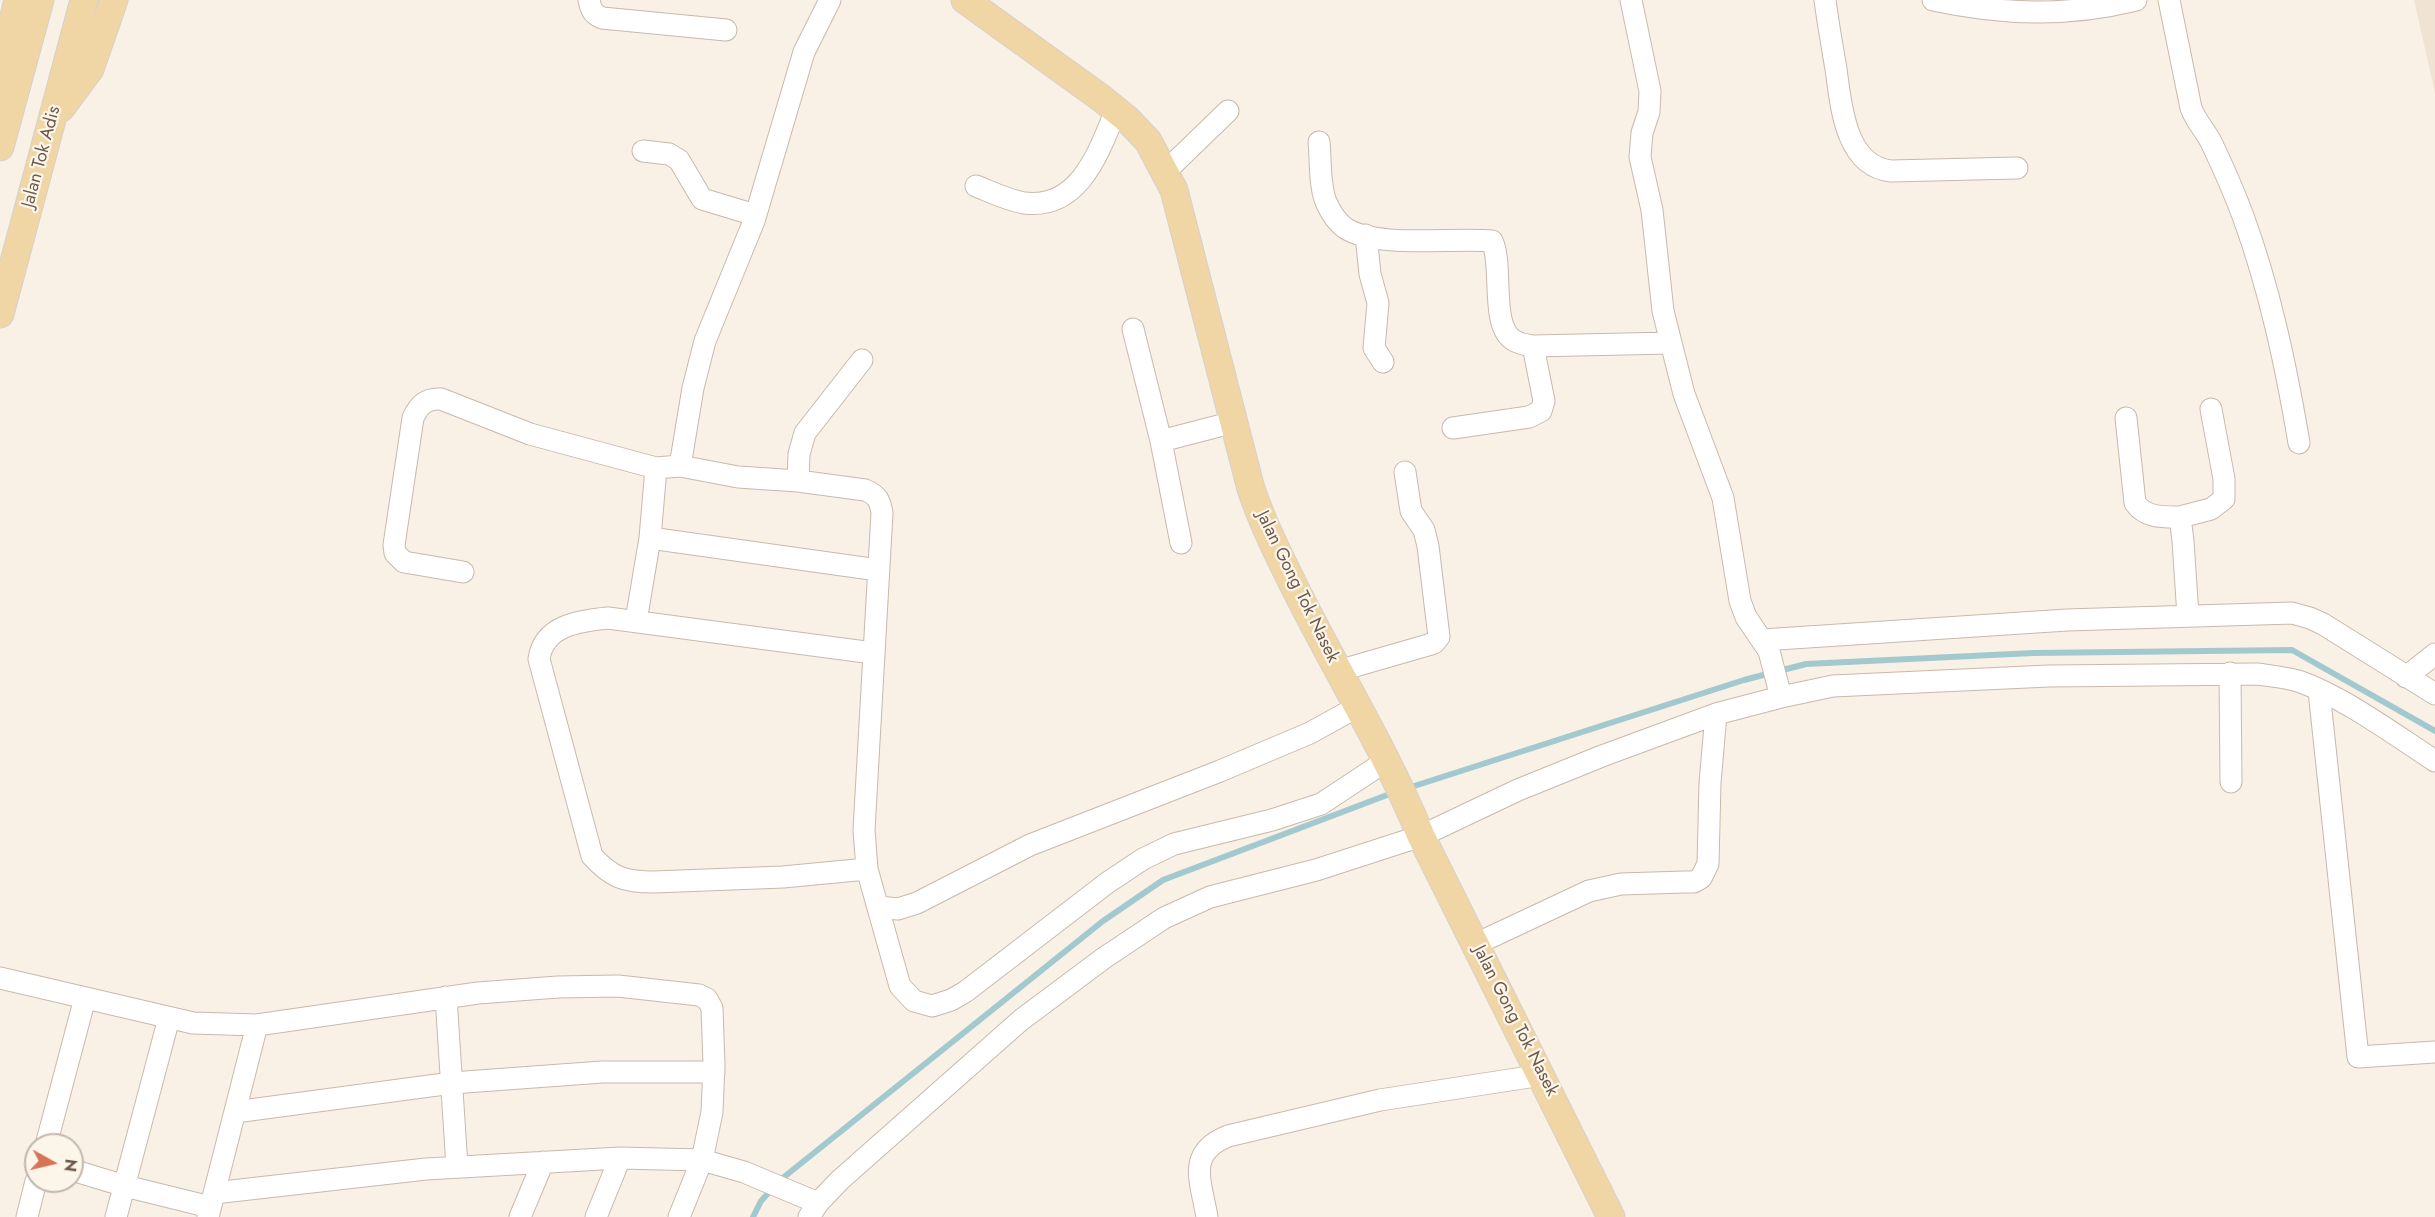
<!DOCTYPE html>
<html>
<head>
<meta charset="utf-8">
<style>
  body { margin:0 }
  #map { position:relative; width:2435px; height:1217px; overflow:hidden; background:#f9f1e5; font-family:Jost,sans-serif }
  canvas { display:block }
  .north { position:absolute; left:24px; top:1133px; width:60px; height:60px; box-sizing:border-box; background:#fcf5ea; border:2px solid #c3b7ab; border-radius:50%; rotate:98deg; font-size:16px; font-weight:700; line-height:24px; text-align:center; color:#6e594d }
  .north::after { content:''; display:block; margin:auto; width:21px; height:27px; background:#d47558; clip-path:polygon(50% 0,100% 100%,50% 72%,0 100%) }
</style>
</head>
<body>
<div id="map">
<canvas width="2435" height="1217"></canvas>
<div class="north">N</div>
</div>
<script>
const context = document.querySelector('canvas').getContext('2d');
context.lineJoin = 'round';
function fill(path, color) { context.fillStyle = color; context.fill(path, 'evenodd'); }
function trace(path, color, width, dash) { context.strokeStyle = color; context.lineWidth = width; context.lineCap = dash ? 'butt' : 'round'; context.setLineDash(dash || []); context.stroke(path); }
function drawText(font, color, halo, rows, align = 'center') {
  context.font = font + ' Jost,sans-serif'; context.lineWidth = 4.5; context.setLineDash([]); context.textBaseline = 'middle'; context.strokeStyle = halo; context.fillStyle = color; for (const [text, x, y, turn = 0] of rows) {
    context.save(); context.translate(x, y); context.rotate((+turn || 0) * Math.PI / 180); context.textAlign = isNaN(turn) ? turn : align; if (halo) context.strokeText(text, 0, 0); context.fillText(text, 0, 0); context.restore();
  }
}
const residential = new Path2D(`
  M2414,0H2435V93Z`);
const stream = new Path2D(`
  M1408,788L1744,680L1806,664L2033,653L2292,650L2435,731
  M779,1181L1103,921L1163,880L1395,792
  M753,1217L761,1201L772,1189`);
const minor = new Path2D(`
  M589,0C591,10 593,14 602,18L726,30
  M1631,0L1650,91L1649,112L1642,133L1640,157L1652,210L1663,311L1684,394L1723,498L1740,601L1746,617L1769,651L1781,697
  M1825,0C1828,23 1832,46 1836,69C1841,105 1845,166 1891,171L2017,168
  M1933,0C2003,15 2067,17 2136,0
  M2169,0L2191,108C2196,122 2206,131 2212,144C2223,167 2234,192 2243,216C2270,290 2286,366 2299,443
  M1319,142C1321,161 1319,184 1326,202C1330,211 1337,222 1345,228C1378,249 1454,237 1492,241C1504,265 1489,328 1515,341C1520,344 1527,345 1533,346L1670,343
  M643,151L669,154L679,160L702,199L755,215
  M1166,171L1228,111
  M976,186C991,192 1007,200 1024,203C1080,210 1099,151 1116,110
  M1366,235L1370,274L1378,303L1374,348L1383,362
  M1133,329L1161,441
  M2126,418L2135,503C2146,518 2162,517 2180,517L2183,541L2188,616
  M1453,428L1529,417L1541,411L1544,401L1533,346
  M680,466L693,388L705,341L754,221L804,52L830,0
  M798,481L799,454L805,433L862,360
  M2180,517L2211,509L2224,499V479L2211,409
  M650,538L878,570
  M1181,543L1161,441L1234,422
  M463,572L404,562L395,553L394,545L413,418C419,405 426,398 441,399L530,434L656,468L680,466L738,477L798,481L865,490C877,495 880,500 882,513L864,830L867,869L900,986L914,1001L932,1006L951,1000L965,992L1107,883L1143,859L1174,844L1272,820L1321,804L1386,761
  M636,621L650,538L656,468
  M1762,640L2067,620L2292,613L2310,618L2323,624L2435,694
  M1338,671L1428,645L1434,643L1439,637L1428,546L1424,530L1411,511L1405,472
  M2230,673L2231,782
  M2406,677L2435,654
  M2319,691L2358,1057L2435,1052
  M867,869L783,877L654,882C625,882 612,878 592,856L539,659C544,625 579,621 608,618L873,653
  M879,907L898,909L917,903L1030,845L1220,771L1310,733L1357,707
  M1476,944L1589,891L1621,884L1685,882H1694L1701,878L1708,864L1710,783L1716,714
  M0,978L193,1023L257,1025L478,993L558,987L618,986L699,995L707,999L712,1008L714,1065L712,1112L702,1160L679,1217
  M446,997L457,1167
  M235,1112L452,1083L602,1072H714
  M46,1145L85,998
  M72,1170L125,1186L210,1207
  M214,1193L426,1169L620,1158L702,1160L744,1172L818,1203
  M27,1217L36,1181
  M116,1217L169,1018
  M208,1217L257,1025
  M520,1217L543,1162
  M596,1217L620,1158
  M809,1217L818,1203L840,1180L1021,1020L1104,958L1164,918L1210,897L1316,870L1421,836L1518,790L1602,756L1716,714L1781,697L1833,686L2049,676L2257,674C2271,676 2285,677 2298,681C2342,696 2395,735 2435,761
  M1207,1217C1201,1181 1186,1153 1228,1136L1380,1100L1542,1075`);
const major = new Path2D(`
  M965,0L1101,98L1127,119L1148,141L1174,190L1251,489C1263,524 1279,556 1296,590C1337,672 1386,751 1421,836L1611,1217
  M9,91L5,52L18,0
  M61,108L90,69L114,0
  M0,147L40,0
  M0,314L84,0`);
const streetNames = [
  ["Jalan Tok Adis",42,157,-75],
  ["Jalan Gong Tok Nasek",1297,587,64],
  ["Jalan Gong Tok Nasek",1515,1021,63]
];
fill(residential, '#f0e3d4');
trace(stream, '#a3c9d0', 6);
trace(minor, '#c8b9ac', 23);
trace(major, '#d6d1cd', 29);
trace(minor, '#fff', 21);
trace(major, '#f0d5a5', 27);
drawText('18px', '#6e594d', '#fcf5ea', streetNames);
</script>
</body>
</html>
